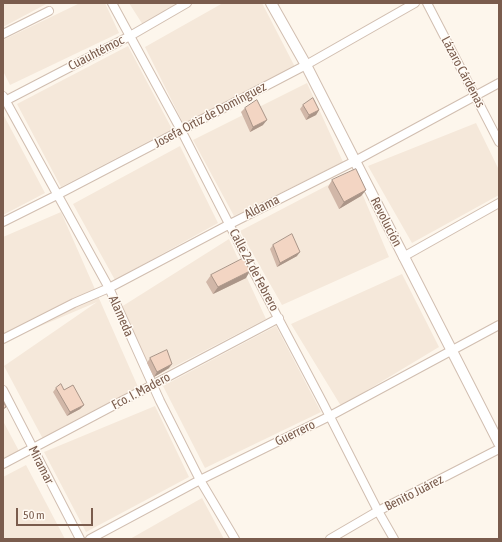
<!DOCTYPE html>
<html>
<head>
<meta charset="utf-8">
<style>
  body { margin:0 }
  #map { position:relative; width:502px; height:542px; overflow:hidden; background:#fdf6ec; font-family:"Asap Condensed",sans-serif }
  canvas { display:block }
  .frame { position:absolute; inset:0; border:4px solid #7a5c4d; pointer-events:none }
  .scale { position:absolute; left:16px; top:508px; width:77px; height:18px; box-sizing:border-box; border:2px solid #7a5c4d; border-top:0; padding-left:5px; font-size:12px; line-height:14px; white-space:nowrap; color:#7a5c4d; -webkit-text-stroke:3px #fffaf3; paint-order:stroke }
</style>
</head>
<body>
<div id="map">
<canvas width="502" height="542"></canvas>
<div class="frame"></div>
<div class="scale">50 m</div>
</div>
<script>
const context = document.querySelector('canvas').getContext('2d');
context.lineJoin = 'round';
function fill(path, color) { context.fillStyle = color; context.fill(path, 'evenodd'); }
function trace(path, color, width, dash) { context.strokeStyle = color; context.lineWidth = width; context.lineCap = dash ? 'butt' : 'round'; context.setLineDash(dash || []); context.stroke(path); }
function drawText(font, color, halo, rows, align = 'center') {
  context.font = font + ' "Asap Condensed",sans-serif'; context.lineWidth = 3; context.setLineDash([]); context.textBaseline = 'middle'; context.strokeStyle = halo; context.fillStyle = color; for (const [text, x, y, turn = 0] of rows) {
    context.save(); context.translate(x, y); context.rotate((+turn || 0) * Math.PI / 180); context.textAlign = isNaN(turn) ? turn : align; if (halo) context.strokeText(text, 0, 0); context.fillText(text, 0, 0); context.restore();
  }
}
const residential = new Path2D(`
  M3,3H48L3,27Z
  M80,3H105L119,33L10,85L3,71V40Z
  M129,3H177L143,25Z
  M223,3H262L295,67L184,125L145,47Z
  M128,46L172,129L61,187L17,104Z
  M307,83L343,162L234,216L193,140Z
  M3,114L45,193L3,215Z
  M476,123L499,170V195L412,243L368,166Z
  M180,146L218,223L115,280L73,204Z
  M353,172L389,257L282,305L240,231Z
  M61,212L138,387L43,439L4,366L97,302L3,342V237Z
  M229,239L266,319L154,377L118,309Z
  M402,274L439,347L341,406L291,324Z
  M276,326L321,412L205,468L163,386Z
  M155,406L189,477L86,532L44,452Z
  M3,421L19,451L3,460Z
  M26,465L65,539H3V477Z
  M202,498L224,539H130Z`);
const minor = new Path2D(`
  M112,3L181,130L249,263L323,403L378,511L394,539
  M427,3L499,142
  M3,34L49,11
  M3,96L109,288L160,401L200,480L235,539
  M3,102L130,36L187,3
  M3,222L57,195L306,65L415,3
  M403,257L499,203
  M3,339L74,303L109,288L230,224L355,161L499,83
  M3,390L80,539
  M3,464L279,318
  M90,539L200,480L330,416L499,325
  M330,539L378,511L499,449`);
const tertiary = new Path2D(`
  M271,3L306,65L355,161L499,443`);
const wall = new Path2D(`
  M303,105L319,110L316,115L306,120L300,109Z
  M245,108L263,125L250,132L241,112Z
  M332,180L366,190L361,196L339,209L328,187Z
  M273,245L297,256L277,267L270,249Z
  M211,275L246,278L213,294L206,282Z
  M150,358L169,368L154,377L147,363Z
  M56,388L64,390L84,405L80,409L67,416L53,392Z`);
const shadedWall = new Path2D(`
  M319,110L316,115L306,120L309,115Z
  M267,120L263,125L250,132L253,127Z
  M366,190L361,196L339,209L344,202Z
  M300,252L297,256L277,267L280,263Z
  M250,271L246,278L213,294L218,287Z
  M172,364L169,368L154,377L157,372Z
  M84,405L80,409L67,416L70,412Z`);
const building = new Path2D(`
  M313,98L319,110L309,115L303,105Z
  M257,100L267,120L253,127L245,108Z
  M356,169L366,190L344,202L332,180Z
  M292,234L300,252L280,263L273,245Z
  M244,258L250,271L218,287L211,275Z
  M167,350L172,364L157,372L150,358Z
  M61,384L64,390L73,385L84,405L70,412L56,388Z
  M3,401L6,407L3,409Z`);
const streetNames = [
  ["Cuauhtémoc",96,53,-27],
  ["Lázaro Cárdenas",463,72,62],
  ["Josefa Ortiz de Domínguez",210,115,-28],
  ["Aldama",262,207,-27],
  ["Revolución",386,222,63],
  ["Calle 24 de Febrero",254,270,62],
  ["Alameda",121,316,66],
  ["Fco. I. Madero",141,391,-28],
  ["Guerrero",295,433,-26],
  ["Miramar",41,465,63],
  ["Benito Juárez",414,493,-27]
];
fill(residential, '#f5e8da');
trace(minor, '#d1beb0', 10);
trace(tertiary, '#d1beb0', 12);
trace(minor, '#fff', 8);
trace(tertiary, '#fff', 10);
fill(wall, '#d1b7a8');
fill(shadedWall, '#aa9588');
fill(building, '#f3d5c3');
trace(building, '#aa9588', 1);
drawText('13px', '#7a5c4d', '#fffaf3', streetNames);
</script>
</body>
</html>
